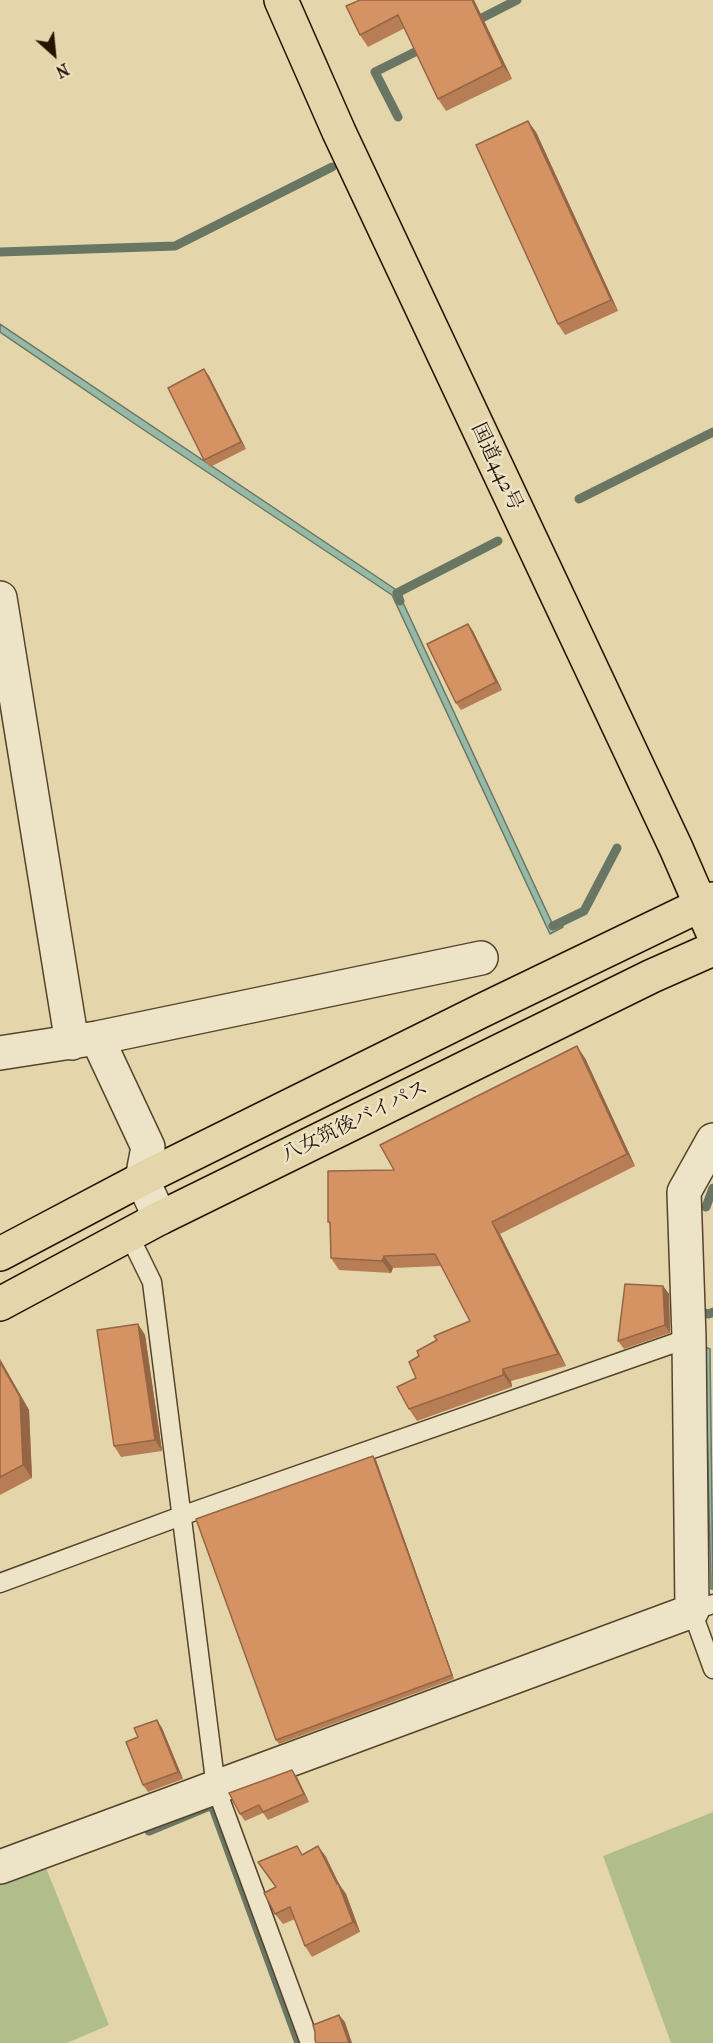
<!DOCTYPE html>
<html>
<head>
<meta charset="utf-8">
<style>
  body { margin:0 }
  #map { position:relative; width:713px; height:2043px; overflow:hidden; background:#e4d6aa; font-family:"IM FELL French Canon",serif }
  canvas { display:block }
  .north { position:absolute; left:24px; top:24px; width:60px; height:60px; -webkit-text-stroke:4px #ede4c8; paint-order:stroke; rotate:153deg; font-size:16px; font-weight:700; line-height:24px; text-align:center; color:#271200 }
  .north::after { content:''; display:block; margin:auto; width:21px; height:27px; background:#271200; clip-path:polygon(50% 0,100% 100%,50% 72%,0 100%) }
</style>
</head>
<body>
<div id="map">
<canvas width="713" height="2043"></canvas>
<div class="north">N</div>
</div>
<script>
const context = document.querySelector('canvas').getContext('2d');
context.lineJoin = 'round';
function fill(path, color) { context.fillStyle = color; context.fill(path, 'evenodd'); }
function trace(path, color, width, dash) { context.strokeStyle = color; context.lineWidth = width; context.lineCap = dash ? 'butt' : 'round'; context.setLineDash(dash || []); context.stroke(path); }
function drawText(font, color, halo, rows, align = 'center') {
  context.font = font + ' "IM FELL French Canon","Noto Serif JP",serif'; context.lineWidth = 5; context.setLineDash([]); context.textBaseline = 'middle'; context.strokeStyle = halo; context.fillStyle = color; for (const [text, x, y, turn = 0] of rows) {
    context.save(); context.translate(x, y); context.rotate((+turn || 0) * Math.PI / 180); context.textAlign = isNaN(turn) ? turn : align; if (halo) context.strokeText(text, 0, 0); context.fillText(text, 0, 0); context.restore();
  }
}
const green = new Path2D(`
  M713,1812V2043H671L603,1856Z
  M44,1863L109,2025L67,2043H0V1880Z`);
const water = new Path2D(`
  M0,324L395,589L399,594L552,923L562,921L563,927L550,934L392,595L141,428L0,332Z
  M705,1347L710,1349L713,1589H711Z`);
const stream = new Path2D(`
  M472,23L517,0
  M398,117L375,72L425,47
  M0,252L175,246L332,167
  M579,499L713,432
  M400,601L397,593L498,541
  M553,926L584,911L617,848
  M706,1207L713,1188
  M704,1313L709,1314L713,1312
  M149,1831L212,1805L299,2043`);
const service = new Path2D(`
  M129,1235L152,1282L216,1788L310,2043
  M0,1583L181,1516L689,1338
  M713,1604L692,1611L713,1669`);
const minor = new Path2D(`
  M0,598L72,1043
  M97,1038L148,1147L142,1179L160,1218
  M0,1053L97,1038L481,958
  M0,1867L692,1611L689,1338L684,1192L713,1140`);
const trunk = new Path2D(`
  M281,0L339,132L676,848L713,933
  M0,1254L142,1179L481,1011L713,899
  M0,1304L160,1218L652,976L713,949`);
const wall = new Path2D(`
  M474,0L512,79L446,111L438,99L405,28L368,47L360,35L346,6Z
  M536,132L618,311L565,335L558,324Z
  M204,369L209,376L246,449L210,467L204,460Z
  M468,624L473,631L502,690L461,710L456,703Z
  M585,1058L635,1166L500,1234L566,1366L511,1381L512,1387L417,1421L409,1409L416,1378L419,1356L437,1340L470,1321L441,1266L393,1268L391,1273L339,1270L331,1258L330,1225L328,1222L394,1170Z
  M663,1286L669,1294L670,1333L624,1349L618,1341Z
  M138,1324L145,1335L162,1451L121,1457L114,1446Z
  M0,1359L29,1410L32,1478L0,1495Z
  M373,1456L376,1460L454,1679L279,1744L276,1740Z
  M157,1720L162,1728L183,1779L148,1792L143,1785L138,1737Z
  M297,1777L309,1802L268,1820L263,1813L245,1821L240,1814Z
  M318,1846L326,1857L339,1884L346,1894L360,1932L312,1957L305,1946L295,1919L283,1924L275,1914L276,1887L303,1855Z`);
const shadedWall = new Path2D(`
  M472,0H474L512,79L503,66Z
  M528,121L536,132L618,311L611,300Z
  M204,369L209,376L246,449L241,442Z
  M468,624L473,631L502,690L496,682Z
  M577,1046L585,1058L635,1166L627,1154Z
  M492,1222L500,1234L566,1366L558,1354Z
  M384,1256L393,1268L391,1273L382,1261Z
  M663,1286L669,1294L670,1333L665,1325Z
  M138,1324L145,1335L162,1451L155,1440Z
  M0,1359L29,1410L32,1478L23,1465Z
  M503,1369L511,1381L512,1387L503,1375Z
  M373,1456L376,1460L454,1679L452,1675Z
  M157,1720L162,1728L183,1779L178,1772Z
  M292,1770L297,1777L309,1802L304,1794Z
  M318,1846L326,1857L339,1884L346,1894L360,1932L353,1922Z
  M339,2015L345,2022L352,2043H349Z`);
const building = new Path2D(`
  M360,0H472L503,66L438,99L398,15L360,35L346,6Z
  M528,121L611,300L558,324L476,145Z
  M204,369L241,442L204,460L168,388Z
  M468,624L496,682L456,703L427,644Z
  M577,1046L627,1154L492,1222L558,1354L503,1369V1375L409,1409L397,1387L416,1378L409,1362L419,1356L417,1351L437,1340L434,1336L470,1321L435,1254L384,1256L382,1261L331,1258L330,1222H328V1171L394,1170L380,1145Z
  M625,1284L663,1286L665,1325L618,1341Z
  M138,1324L155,1440L114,1446L97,1330Z
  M0,1362L20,1397L23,1465L0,1477Z
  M373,1456L452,1675L276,1740L196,1519Z
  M157,1720L178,1772L143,1785L126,1742L138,1737L134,1728Z
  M292,1770L304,1794L263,1812L259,1805L240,1814L229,1793Z
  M297,1846L302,1855L318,1846L337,1884L338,1883L353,1922L305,1946L290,1907L275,1914L264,1893L276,1887L258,1862Z
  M339,2015L349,2043H316L315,2040V2032L313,2025Z`);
const streetNames = [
  ["国道442号",496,467,65],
  ["八女筑後バイパス",355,1122,-26]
];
fill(green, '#b1be8b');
fill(water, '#95b9a6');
trace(water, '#697664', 1.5);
trace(stream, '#697664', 9);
trace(service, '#56432a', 21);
trace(minor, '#56432a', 36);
trace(trunk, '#271200', 36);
trace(service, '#ede4c8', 18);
trace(minor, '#ede4c8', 33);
trace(trunk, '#e4d6aa', 33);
fill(wall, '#b77e55');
fill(shadedWall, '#956645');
fill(building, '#d59263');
trace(building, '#956645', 1.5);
drawText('20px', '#271200', '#ede4c8', streetNames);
</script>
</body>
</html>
